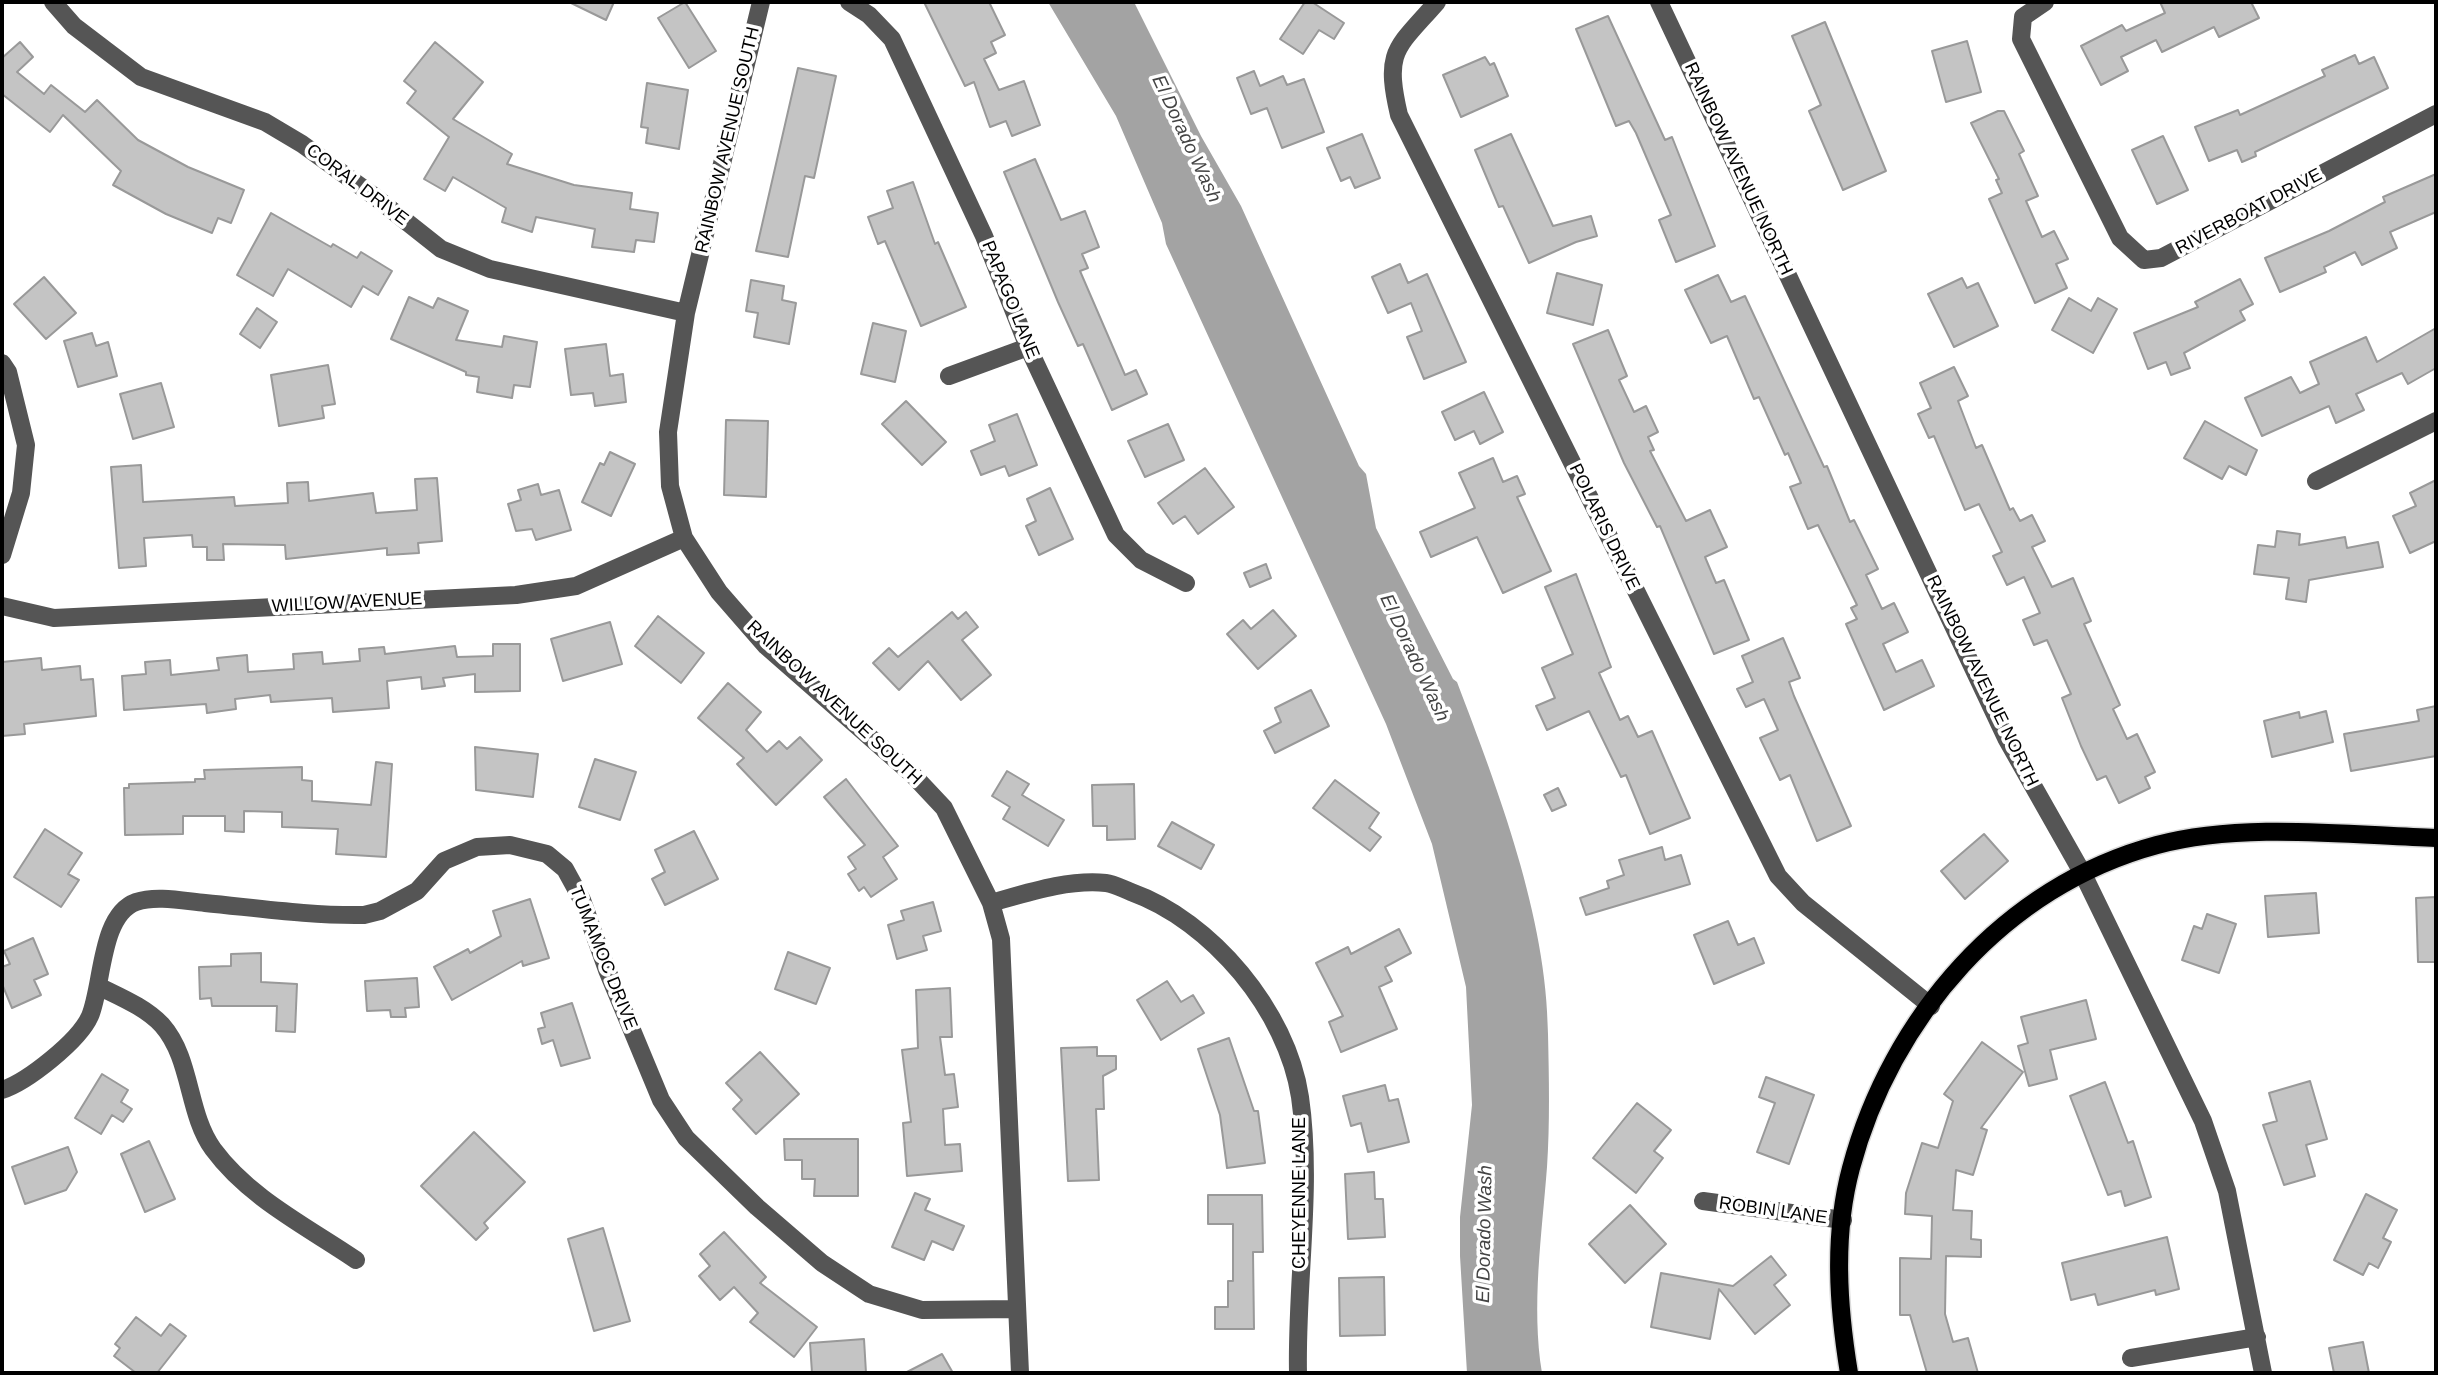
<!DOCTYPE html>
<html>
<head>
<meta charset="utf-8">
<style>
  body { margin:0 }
  #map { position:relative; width:2438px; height:1375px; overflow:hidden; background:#fff; font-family:Helvetica,sans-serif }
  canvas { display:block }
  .frame { position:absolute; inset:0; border:4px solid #000; pointer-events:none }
</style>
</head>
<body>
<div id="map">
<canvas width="2438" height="1375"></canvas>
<div class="frame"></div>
</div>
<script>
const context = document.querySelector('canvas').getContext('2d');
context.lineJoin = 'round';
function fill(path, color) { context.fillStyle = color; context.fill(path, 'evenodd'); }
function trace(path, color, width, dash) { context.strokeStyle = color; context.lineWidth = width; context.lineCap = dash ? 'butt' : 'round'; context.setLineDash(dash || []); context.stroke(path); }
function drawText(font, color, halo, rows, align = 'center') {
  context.font = font + ' Helvetica,sans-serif'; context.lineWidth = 7; context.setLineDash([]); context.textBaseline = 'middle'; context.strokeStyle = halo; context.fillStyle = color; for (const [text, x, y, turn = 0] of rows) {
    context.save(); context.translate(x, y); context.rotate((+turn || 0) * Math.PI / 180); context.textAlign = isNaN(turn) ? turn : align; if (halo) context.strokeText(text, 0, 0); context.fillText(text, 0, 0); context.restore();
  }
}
const water = new Path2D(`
  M1048,2H1134L1201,136L1241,206L1359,466L1366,474L1376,528L1453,679L1457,682C1498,790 1547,917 1548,1034C1549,1078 1550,1124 1547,1167C1542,1234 1531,1306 1542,1373H1467L1460,1256V1217L1472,1105L1466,987L1432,844L1386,724L1166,244L1162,223L1116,116Z`);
const building = new Path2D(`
  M569,2H614L606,20Z
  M685,2L716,51L689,68L658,18Z
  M924,2H989L1005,35L991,42L996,53L984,59L999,90L1024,81L1040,125L1012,136L1006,121L990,127L974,82L965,86Z
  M1305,2H1312L1344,23L1334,39L1319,30L1303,54L1280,39Z
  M2160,2H2251L2259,18L2219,37L2214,27L2162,52L2156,40L2121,57L2128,71L2101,85L2081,46L2122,25L2126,31L2165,13Z
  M1608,16L1665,140L1672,137L1715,246L1676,262L1659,220L1671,215L1636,133L1629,121L1616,126L1576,29Z
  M1825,22L1886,171L1843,190L1809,111L1821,105L1792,36Z
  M1967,41L1981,92L1946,102L1932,51Z
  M20,42L33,57L17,72L44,94L51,85L85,112L97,100L138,140L188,167L244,190L231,223L218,218L212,233L166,214L113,185L121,171L63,115L50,132L2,94V58Z
  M435,42L483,82L453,119L512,154L507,164L574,185L632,193L630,209L658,213L654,242L636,240L634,252L592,247L595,229L536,217L532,232L502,222L506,208L453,177L445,191L424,179L449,137L407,103L416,91L404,81Z
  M2355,55L2359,64L2374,57L2388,88L2255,152L2256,156L2242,162L2237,150L2209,161L2195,127L2238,110L2240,115L2325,76L2322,70Z
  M1485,57L1490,65L1494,63L1508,96L1461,117L1443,75Z
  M798,68L836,76L814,178L805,176L788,257L756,251Z
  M1254,71L1260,86L1283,76L1287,85L1304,79L1324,132L1282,148L1267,108L1251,114L1237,78Z
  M647,83L688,90L679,149L646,143L648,128L641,127Z
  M1998,111H2004L2024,151L2019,154L2038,196L2026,201L2042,237L2054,231L2068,259L2056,264L2067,288L2035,303L1989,199L2002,193L1996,180L1999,179L1971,123Z
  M1362,134L1380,178L1355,188L1350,177L1341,181L1327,148Z
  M1511,134L1553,226L1591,216L1597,236L1576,242L1529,263L1503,206L1499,207L1475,150Z
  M2163,136L2188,190L2157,204L2132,150Z
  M1035,159L1061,220L1085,211L1099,247L1082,254L1088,268L1080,271L1125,375L1136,370L1147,394L1112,410L1083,344L1078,346L1058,302L1004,172Z
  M2436,174V212L2390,232L2397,248L2362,265L2355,252L2324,267L2326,272L2280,292L2265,258L2329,231L2385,202L2383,197Z
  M913,182L935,244L938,242L966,307L921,326L885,241L878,244L868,217L893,208L887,191Z
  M271,213L331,247L333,244L357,258L361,252L392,271L378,295L363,286L351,307L288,269L273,296L237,275Z
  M1400,264L1408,283L1427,274L1466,362L1424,379L1407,337L1422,331L1411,303L1388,313L1372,277Z
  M1557,273L1602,285L1593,325L1547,313Z
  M1718,275L1731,302L1745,296L1824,467L1827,466L1850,522L1854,520L1878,569L1866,575L1882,609L1894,603L1908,632L1883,644L1896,672L1922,660L1934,686L1884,710L1846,624L1857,619L1851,608L1857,605L1818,525L1808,529L1790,487L1801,483L1788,453L1785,455L1759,397L1754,399L1727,336L1711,343L1685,290Z
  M44,277L76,313L46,339L14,304Z
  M1962,278L1967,288L1978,283L1998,326L1954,347L1928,294Z
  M2240,279L2253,304L2240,311L2245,320L2184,353L2190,368L2171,375L2166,362L2148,369L2134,333L2198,307L2195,302Z
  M751,280L784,286L782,300L796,303L789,344L754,337L758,313L746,311Z
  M409,297L433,308L438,298L468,311L456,340L502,347L504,336L537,342L530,387L514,385L512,398L477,392L479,377L466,375V372L391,339Z
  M2069,298L2091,311L2098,298L2117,309L2093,353L2052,330Z
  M257,308L277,322L260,348L240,334Z
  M873,323L906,331L895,382L861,374Z
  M2436,328V368L2408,384L2402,373L2356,394L2364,410L2336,423L2329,406L2262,436L2245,398L2291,377L2300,393L2319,384L2310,362L2366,337L2377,362Z
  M1608,330L1627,376L1619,380L1634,412L1646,406L1658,432L1648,437L1654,450L1650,451L1686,521L1710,510L1727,547L1705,557L1716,583L1724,580L1749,640L1714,654L1660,526L1657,527L1624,463L1573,344Z
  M92,333L96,346L108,342L117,376L78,387L64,341Z
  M606,344L610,376L623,374L626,402L595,406L593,393L571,395L565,349Z
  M328,365L335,404L322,406L324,418L279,426L271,375Z
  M1954,367L1968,396L1958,401L1976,448L1982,445L2010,510L2013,508L2020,521L2032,515L2045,541L2032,547L2052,587L2073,578L2091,621L2084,624L2120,705L2113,709L2127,739L2137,734L2155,772L2145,777L2150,788L2119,803L2106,776L2097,780L2081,746L2062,698L2071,694L2047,640L2034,645L2023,620L2040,613L2024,577L2007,585L1993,556L2002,552L1979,504L1965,510L1934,436L1929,438L1918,414L1931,408L1920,383Z
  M161,383L174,427L133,439L120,394Z
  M1484,392L1503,432L1480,444L1474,431L1455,440L1442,412Z
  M906,401L946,442L922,465L882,424Z
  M1017,414L1037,465L1009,476L1005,466L981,475L971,451L995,441L989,425Z
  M726,420L768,421L766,497L724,495Z
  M2205,421L2257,450L2246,475L2229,466L2222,479L2184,458Z
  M1168,424L1184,460L1145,477L1128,441Z
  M610,452L635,464L611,516L582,502L600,463L604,465Z
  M1493,458L1503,482L1517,476L1525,494L1517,497L1551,571L1503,593L1477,537L1431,557L1420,532L1475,508L1459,473Z
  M141,465L143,502L234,497L235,506L288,503L287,483L308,482L309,501L373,493L376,513L417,510L415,479L437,478L442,541L418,543L419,553L387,555V548L286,559L285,545L223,544L224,560H207V547H193L192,535L144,538L146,566L119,568L111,467Z
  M1205,468L1234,507L1198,534L1185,516L1173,524L1158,503Z
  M2436,480V541L2410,553L2393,516L2416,506L2410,493Z
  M538,484L541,495L559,490L571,530L536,540L532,529L516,531L508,504L521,500L518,490Z
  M1050,488L1073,539L1039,555L1026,526L1036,521L1027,499Z
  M2277,531L2300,534L2299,545L2345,537L2347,548L2378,542L2383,567L2309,580L2306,602L2286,599L2289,578L2254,574L2258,545L2275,547Z
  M1266,564L1271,578L1250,587L1244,573Z
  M1576,574L1611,667L1599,673L1620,720L1628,716L1638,737L1652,731L1690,818L1650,834L1626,775L1621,777L1589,711L1547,730L1536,706L1555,698L1542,668L1573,654L1545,587Z
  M1273,610L1296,636L1258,669L1227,634L1243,620L1251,629Z
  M952,612L958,619L966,612L978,627L962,640L991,675L961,700L928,661L899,690L873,663L889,648L898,657Z
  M658,616L704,653L681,683L635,646Z
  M610,622L622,664L563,681L551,639Z
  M1783,638L1800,678L1789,682L1794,696L1851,826L1817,841L1790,775L1780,780L1760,738L1778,730L1764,699L1746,707L1737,689L1753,682L1742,656Z
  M493,644H520V691L475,692V674L443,678L445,686L422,689L421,677L387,681L389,708L333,712L332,698L271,702L270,695L235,699L236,709L207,713L206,704L124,710L122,676L146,674L145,662L170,660L171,675L219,670L217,658L247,655L248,672L294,669L293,654L322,652L323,664L360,661L359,649L384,647L385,654L455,646L457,657L493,656Z
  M41,658L42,670L80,666L81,680L93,679L96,716L24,724L25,734L2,736V662Z
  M728,683L761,712L746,730L767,752L779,741L787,749L800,737L822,760L776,805L737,764L744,758L698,718Z
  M1311,690L1329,726L1275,753L1264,731L1281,722L1275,708Z
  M2436,706V756L2351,771L2344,734L2419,721L2417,710Z
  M2326,711L2333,742L2272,757L2264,721L2299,712L2300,718Z
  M475,747L538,754L533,797L476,790Z
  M595,759L636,772L620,820L579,807Z
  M376,762L392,764L386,857L336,854L338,829L282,827V812L244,811V832L225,831V816H183V834L125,835L124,788H129V784L195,782V779H205L204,770L302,767V780L312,781V801L371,805Z
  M1007,771L1029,784L1022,795L1064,820L1048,846L1003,819L1010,807L992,796Z
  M846,779L898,846L883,857L897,879L871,897L864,887L859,891L848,874L856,869L848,857L865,845L824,797Z
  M1335,780L1379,813L1369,828L1381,837L1370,851L1313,808Z
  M1134,784L1135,839L1107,840V826H1093L1092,785Z
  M1558,788L1566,805L1552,811L1544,795Z
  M1172,822L1214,845L1201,869L1158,846Z
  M45,829L82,853L68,874L79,880L61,907L14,877Z
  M694,831L718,879L665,905L652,879L665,872L655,850Z
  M1984,834L2008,861L1965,899L1941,871Z
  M1662,847L1665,860L1681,855L1690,884L1586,915L1580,898L1609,888L1607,881L1624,875L1619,860Z
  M2316,893L2319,933L2268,937L2265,896Z
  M2436,897V962H2418L2416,898Z
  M530,899L549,958L523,966L522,961L452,1000L434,967L468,949L470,953L501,936L493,911Z
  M933,902L941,931L923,936L927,950L897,959L888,925L904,920L901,911Z
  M2207,914L2236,924L2219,973L2182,960L2194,926L2202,929Z
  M1728,921L1738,945L1754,938L1764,963L1714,984L1694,935Z
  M1399,929L1411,953L1385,967L1392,981L1379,987L1397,1029L1341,1052L1329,1022L1343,1016L1316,963L1348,947L1351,954Z
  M33,938L48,974L34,980L41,995L12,1008L2,984V967L10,964L4,951Z
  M788,952L830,968L816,1004L775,989Z
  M261,953V982L297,984L295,1032L276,1031L277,1006H212L211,998L200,999L199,967L231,966V954Z
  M417,978L419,1007L405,1008L406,1017H391L390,1010L367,1011L365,981Z
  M1167,981L1181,1002L1193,995L1204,1013L1161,1040L1137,1000Z
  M950,988L952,1037H940L945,1075L954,1074L958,1107L943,1109L945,1145L960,1144L962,1171L907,1176L903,1123L911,1122L902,1050L918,1048L916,990Z
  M2086,1000L2096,1039L2050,1050L2057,1079L2029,1086L2018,1046L2028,1043L2021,1017Z
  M572,1003L590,1058L561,1066L553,1040L542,1044L538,1029L545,1027L541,1013Z
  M1229,1038L1254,1111H1258L1265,1163L1227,1168L1220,1115L1198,1049Z
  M1982,1042L2023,1072L1981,1128L1987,1130L1973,1175L1956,1170L1953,1210L1972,1211L1971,1239L1981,1240V1257L1946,1256L1945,1314L1953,1342L1968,1338L1978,1373H1927L1910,1315H1900V1258L1931,1259L1932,1216L1905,1214L1906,1193L1922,1143L1938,1148L1953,1101L1944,1094Z
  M1097,1047V1056H1116V1069L1103,1076L1104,1109H1096L1099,1180L1068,1181L1061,1048Z
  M760,1052L799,1094L756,1134L733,1109L742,1100L726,1083Z
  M102,1074L128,1090L121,1102L132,1109L123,1122L112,1115L101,1134L75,1118Z
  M1766,1077L1814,1095L1789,1164L1757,1152L1775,1103L1759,1097Z
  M2310,1081L2327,1139L2306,1145L2315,1176L2284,1185L2263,1125L2277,1121L2269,1093Z
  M2105,1082L2128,1143L2133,1141L2151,1197L2125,1206L2121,1191L2108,1195L2070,1096Z
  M1385,1085L1389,1101L1398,1099L1409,1142L1368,1152L1361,1123L1351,1126L1343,1096Z
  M1637,1103L1671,1130L1654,1151L1663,1158L1636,1193L1593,1158Z
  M474,1132L525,1182L484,1223L488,1228L476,1240L421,1186Z
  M784,1139H858V1196H814L815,1179H802V1160H785Z
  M149,1141L175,1199L145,1212L121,1154Z
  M68,1147L77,1172L66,1190L25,1204L12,1167Z
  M1374,1172L1375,1199H1383L1385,1237L1348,1239L1345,1174Z
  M915,1193L930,1199L925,1210L964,1226L953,1250L932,1241L924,1260L892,1247Z
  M2366,1194L2397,1210L2383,1238L2391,1242L2378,1268L2369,1263L2363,1275L2334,1260Z
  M1208,1195H1262L1263,1252H1253L1254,1329H1215V1307H1228V1281H1233V1224H1208Z
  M1630,1205L1666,1244L1625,1283L1589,1244Z
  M603,1228L630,1321L594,1331L568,1239Z
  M724,1232L766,1277L760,1283L817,1327L794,1357L750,1322L758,1313L734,1287L720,1300L699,1276L710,1266L700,1254Z
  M2167,1237L2179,1289L2156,1295L2155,1290L2098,1305L2095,1294L2071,1300L2062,1263Z
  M1771,1256L1786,1275L1774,1285L1790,1305L1755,1334L1719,1289L1710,1339L1651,1327L1661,1273L1733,1286Z
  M1384,1277L1385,1335L1340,1336L1339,1278Z
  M136,1317L161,1336L170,1324L186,1336L157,1373H136L114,1356L120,1348L115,1344Z
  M864,1339L866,1373H812L810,1343Z
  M2363,1342L2369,1373H2334L2329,1348Z
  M942,1354L953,1373H905Z`);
const minor = new Path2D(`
  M53,2L74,26L141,77L265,122L302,144L374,196L441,249L490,269L686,313
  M761,2L686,313L668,432L670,486L684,538L719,592L766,646L913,775L944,808L991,903L1001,939L1020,1373
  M849,2L869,15L892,39L984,236L1028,347L1116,535L1141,560L1186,583
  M1437,2C1396,49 1384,50 1399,115L1778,876L1803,903L1931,1006
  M1659,2L2006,738L2083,874L2203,1121L2227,1191L2263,1373
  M2045,2L2023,17L2021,39L2120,238L2144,260L2161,258L2436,114
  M2,363L8,372L26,445L21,493L2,555
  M949,376L1028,347
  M2316,481L2436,421
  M2,606L54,618L516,595L576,586L684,538
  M991,903C1027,893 1068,879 1106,883C1114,884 1123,889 1131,892C1212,921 1287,1011 1300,1097C1313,1187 1296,1282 1298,1373
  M98,986C120,997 145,1007 162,1025C192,1059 187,1113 213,1149C249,1198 306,1226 356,1260
  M2,1090C27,1082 79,1041 90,1016C103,985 100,915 136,902C156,895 184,901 205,903C257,908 311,916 364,915L380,911L417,891L444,861L477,847L510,845L547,854L565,869L582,900L607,970L661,1100L686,1138L757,1207L822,1263L869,1294L922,1310L1017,1309
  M1703,1201L1843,1220
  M2131,1358L2257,1337`);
const major = new Path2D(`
  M1849,1373C1838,1306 1833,1235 1851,1168C1891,1018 2004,886 2157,845C2243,822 2348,835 2436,838`);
const streetNames = [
  ["RAINBOW AVENUE SOUTH",728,140,-77],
  ["RAINBOW AVENUE NORTH",1738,169,65],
  ["CORAL DRIVE",357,185,37],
  ["RIVERBOAT DRIVE",2249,212,-28],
  ["PAPAGO LANE",1010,300,68],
  ["POLARIS DRIVE",1604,527,64],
  ["WILLOW AVENUE",347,603,-3],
  ["RAINBOW AVENUE NORTH",1982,681,64],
  ["RAINBOW AVENUE SOUTH",834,703,43],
  ["TUMAMOC DRIVE",603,958,68],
  ["CHEYENNE LANE",1300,1193,-90],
  ["ROBIN LANE",1773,1211,8]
];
const waterNames = [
  ["El Dorado Wash",1186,139,65],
  ["El Dorado Wash",1414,658,65],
  ["El Dorado Wash",1485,1234,-89]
];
fill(water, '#a3a3a3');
fill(building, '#c4c4c4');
trace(building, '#999', 2);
trace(major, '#dbdbdb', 21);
trace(minor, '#555', 18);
trace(major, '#000', 18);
drawText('18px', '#000', '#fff', streetNames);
drawText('italic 19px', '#444', '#fff', waterNames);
</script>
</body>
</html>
